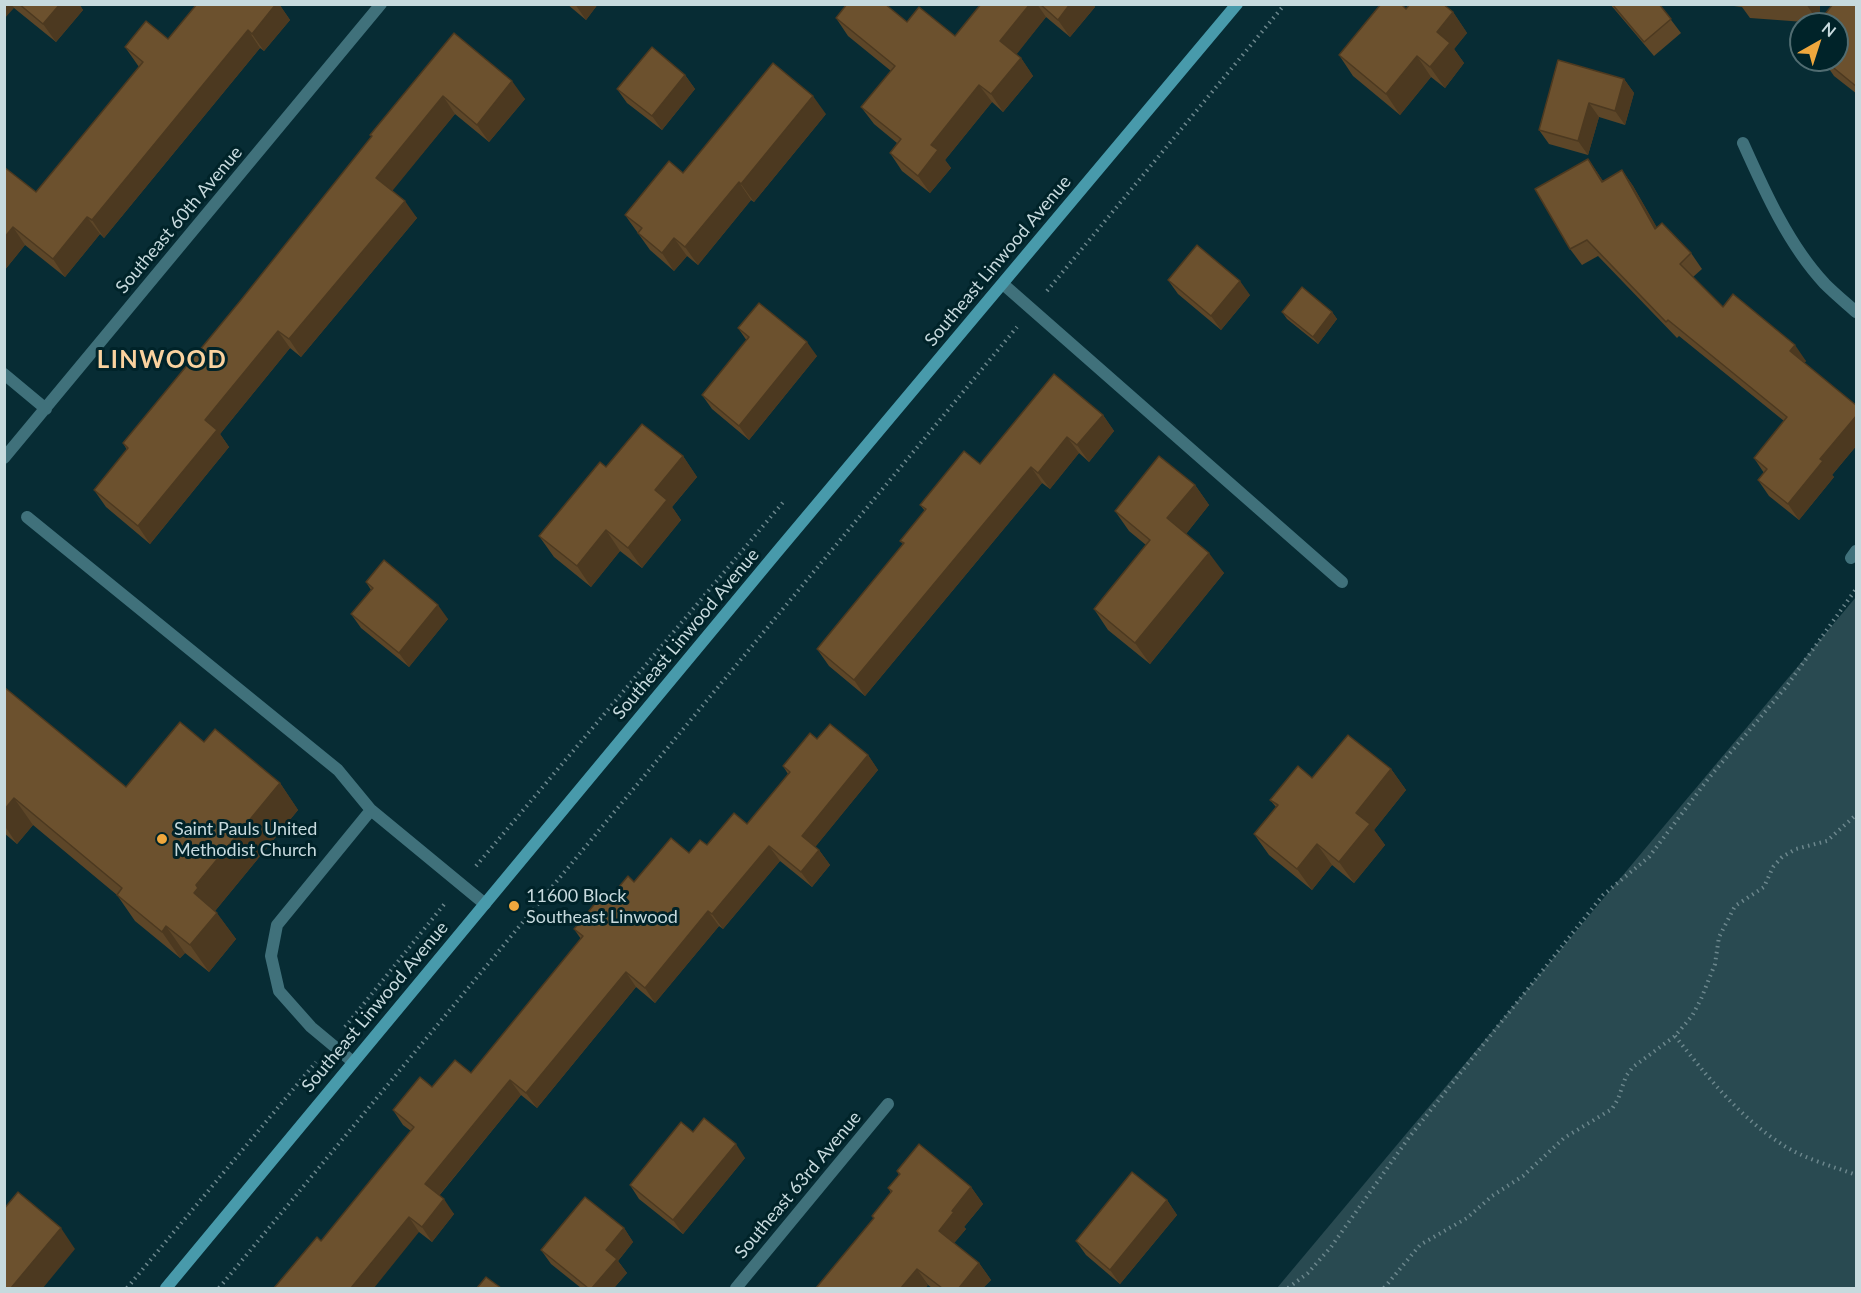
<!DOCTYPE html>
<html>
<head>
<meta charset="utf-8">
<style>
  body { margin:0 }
  #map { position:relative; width:1861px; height:1293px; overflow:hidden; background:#072c34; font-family:Lato,sans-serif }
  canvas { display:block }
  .frame { position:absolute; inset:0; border:6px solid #c7dade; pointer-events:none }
  .north { position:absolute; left:1789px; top:12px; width:60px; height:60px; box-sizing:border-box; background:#002329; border:2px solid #506c71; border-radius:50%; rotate:39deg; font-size:16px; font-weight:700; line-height:24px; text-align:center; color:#c7dade }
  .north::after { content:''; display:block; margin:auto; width:21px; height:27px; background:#efa73d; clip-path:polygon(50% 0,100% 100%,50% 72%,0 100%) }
</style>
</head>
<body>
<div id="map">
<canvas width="1861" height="1293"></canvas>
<div class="frame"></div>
<div class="north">N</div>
</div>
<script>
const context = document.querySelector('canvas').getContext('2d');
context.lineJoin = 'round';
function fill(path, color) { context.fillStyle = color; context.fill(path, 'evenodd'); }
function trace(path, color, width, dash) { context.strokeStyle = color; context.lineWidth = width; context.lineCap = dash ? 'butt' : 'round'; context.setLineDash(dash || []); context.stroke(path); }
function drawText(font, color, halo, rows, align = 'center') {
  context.font = font + ' Lato,sans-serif'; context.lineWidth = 6; context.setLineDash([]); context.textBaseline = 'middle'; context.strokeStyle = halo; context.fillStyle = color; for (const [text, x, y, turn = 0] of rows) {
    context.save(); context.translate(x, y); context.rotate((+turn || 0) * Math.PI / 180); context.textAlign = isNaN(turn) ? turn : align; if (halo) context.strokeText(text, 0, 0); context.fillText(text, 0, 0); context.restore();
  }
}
const green = new Path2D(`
  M1856,597V1288H1277Z`);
const path = new Path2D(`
  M1047,291L1285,4
  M476,866L785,500
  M345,1027L446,902
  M1675,1036C1706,1075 1740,1118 1783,1145C1802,1158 1835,1167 1856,1175
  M127,1288L316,1062
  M219,1288L1017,327
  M1288,1288L1308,1273L1331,1247L1410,1136L1603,895L1649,857L1708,779L1786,687L1856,589
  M1384,1288L1420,1245L1467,1218L1492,1196L1523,1176L1564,1138L1612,1109L1618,1099L1626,1076L1633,1067L1675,1036L1692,1016L1701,999L1715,964L1719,937L1735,906L1764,887L1773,867L1782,857L1796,849L1827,841L1856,815`);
const lane = new Path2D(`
  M1003,284L1342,582
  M27,517L338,770L371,810
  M353,1062L311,1027L279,991L271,956L277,925L371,810L485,904`);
const street = new Path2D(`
  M1743,143C1764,190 1789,246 1825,284C1835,294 1846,303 1856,312
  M4,374L46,409
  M4,458L381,4
  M1851,558L1856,551
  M736,1288L888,1104`);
const secondary = new Path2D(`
  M166,1288L777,552L1237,4`);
const wall = new Path2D(`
  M4,4H79L83,10L56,42L14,8Z
  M197,4H279L290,20L264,51L260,48L104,238L100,234L65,277L25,245L4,271V167L36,192L139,67L125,47L168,39Z
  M567,4H598L586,20Z
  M981,4H1093L1095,7L1070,37L1046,17L1016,54L1021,58L1033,76L1003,112L992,102L945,160L951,168L930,193L902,171L890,153L897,143L874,124L861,107L891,71L848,36L836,18L907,22L955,36Z
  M1610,4H1659L1681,33L1654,56Z
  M1732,4H1820L1819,22L1857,4V94L1834,76L1823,60H1837L1818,23L1750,18L1742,7L1734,6Z
  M1406,9L1453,12L1467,33L1454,49L1464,63L1445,88L1431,77L1400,115L1353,76L1339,55Z
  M454,33L525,99L489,142L455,114L392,190L417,218L301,357L290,348L220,434L229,447L150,544L106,507L94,490L127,450L123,443L241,300Z
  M685,75L695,89L662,130L627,103L617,89Z
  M1624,79L1634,93L1625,125L1599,117L1588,155L1549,144L1539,130Z
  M826,114L754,202L751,200L698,265L687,256L674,271L650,250L625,215L683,173Z
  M1588,159L1603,181L1622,170L1633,186L1657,228L1691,253L1702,269L1693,277L1723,307L1806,361L1804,363L1857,406V445L1832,475L1834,477L1799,520L1769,496L1758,480L1764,473L1754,458L1784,421L1679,336L1677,338L1598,256L1582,265L1570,249Z
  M1168,280L1250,295L1221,330L1178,294Z
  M1282,312H1332L1337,319L1318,344L1287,319Z
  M738,328L817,356L749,440L712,409L702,395L747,341Z
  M1103,415L1114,431L1089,462L1079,453L1050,489L1042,483L865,696L829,666L817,649L903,544L900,541L925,511L920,505Z
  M683,456L697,477L672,507L681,520L642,568L620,551L591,587L554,557L539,536L606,467Z
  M1195,485L1209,505L1186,534L1224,573L1150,664L1108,630L1094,609L1146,545L1129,531L1115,511Z
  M366,582L448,619L409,667L361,628L351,614L371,590Z
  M4,687L126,787L204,742L280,783L298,810L215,911L236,939L209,972L185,953L180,958L135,921L117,895L33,825L17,844L4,833Z
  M817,739L868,755L878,770L815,847L819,850L830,865L812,887L780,861L723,929L719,926L655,1003L636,987L537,1108L521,1095L439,1196L454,1214L432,1242L419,1232L321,1241L411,1131L403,1125L393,1110L432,1087L471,1073L581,939L574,929L608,900L634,882L747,824L788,774L783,766Z
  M1391,769L1406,790L1374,830L1385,845L1354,883L1332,865L1312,890L1269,855L1254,834L1276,807L1270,800L1312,778Z
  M693,1132L745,1158L683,1234L639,1199L630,1185Z
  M897,1171L971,1187L983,1204L964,1227L966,1229L954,1243L979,1263L991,1280L983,1288H932L928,1285L873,1218L872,1216L891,1193L888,1188L899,1175Z
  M1167,1200L1177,1215L1120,1284L1086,1255L1076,1241Z
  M624,1228L633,1242L618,1261L627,1273L614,1288H581L551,1264L541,1250Z`);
const shadedWall = new Path2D(`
  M4,4H11L14,8L4,19Z
  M60,4H79L83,10L56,42L43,24Z
  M276,4H279L290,20L264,51L252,34Z
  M575,4H598L586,20Z
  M1030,4H1037L1046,17L1013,59L1000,41Z
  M1070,4H1093L1095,7L1070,37L1058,20Z
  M1806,4H1820L1819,23Z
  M1453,12L1467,33L1454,49L1464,63L1445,88L1430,67L1437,32Z
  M248,30L260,48L104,238L92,220Z
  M1417,56L1431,77L1400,115L1386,94Z
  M1021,58L1033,76L1003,112L991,94Z
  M685,75L695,89L662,130L652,116Z
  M1624,79L1634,93L1625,125L1615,111Z
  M512,81L525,99L489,142L477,125Z
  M979,85L992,102L945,160L951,168L930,193L918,176L931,145Z
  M443,96L455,114L389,195L376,178Z
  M813,96L826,114L754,202L741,184Z
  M1589,103L1599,117L1588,155L1578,141Z
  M1588,159L1599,175L1613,198L1602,182Z
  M1622,170L1633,186L1667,245L1655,229Z
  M739,182L751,200L698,265L685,247Z
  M405,201L417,218L301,357L289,339Z
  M87,217L100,234L65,277L53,259Z
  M13,227L25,245L4,271V238Z
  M674,238L687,256L674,271L662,253Z
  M1240,281L1250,295L1221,330L1211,316Z
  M1332,312L1337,319L1318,344L1313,337Z
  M278,331L290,348L220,434L229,447L150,544L138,526L205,420Z
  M807,342L817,356L749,440L739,426Z
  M1795,345L1806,361L1801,367L1790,351Z
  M1103,415L1114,431L1089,462L1077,445Z
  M1857,415V445L1832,475L1834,477L1799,520L1788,504L1820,459Z
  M1067,437L1079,453L1050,489L1038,473Z
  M683,456L697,477L672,507L681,520L642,568L628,548L655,490Z
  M1031,467L1042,483L865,696L854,680Z
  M1195,485L1209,505L1182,539L1167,518Z
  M606,530L620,551L591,587L577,566Z
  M1209,553L1224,573L1150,664L1135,643Z
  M438,605L448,619L409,667L399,653Z
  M868,755L878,770L812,851L802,836Z
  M1391,769L1406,790L1374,830L1385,845L1354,883L1339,862L1356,813Z
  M280,783L298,810L215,911L217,913L236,939L209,972L190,945L194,893L196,885Z
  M14,798L33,825L17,844L4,825V810Z
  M1317,844L1332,865L1312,890L1297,869Z
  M769,846L780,861L723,929L712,914Z
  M819,850L830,865L812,887L801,872Z
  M708,911L719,926L655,1003L645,988Z
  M166,926L185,953L180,958L162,932Z
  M626,972L636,987L537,1108L526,1093Z
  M510,1080L521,1095L436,1199L425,1184Z
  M736,1144L745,1158L683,1234L673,1220Z
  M971,1187L983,1204L964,1227L966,1229L950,1248L939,1231L952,1211Z
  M444,1199L454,1214L432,1242L422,1227Z
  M1167,1200L1177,1215L1120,1284L1110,1270Z
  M409,1217L419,1232L374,1288H351Z
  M61,1228L75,1249L43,1288H11Z
  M624,1228L633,1242L618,1261L627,1273L614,1288H592L606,1250Z
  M979,1263L991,1280L983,1288H959Z
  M917,1269L928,1285L926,1288H901Z`);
const building = new Path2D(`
  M19,4H60L43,24Z
  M197,4H276L252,34L248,30L92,220L87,217L53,259L13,227L4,238V167L36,192L143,62L125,47L146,21L168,39Z
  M847,4H885L907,22L919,7L955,36L981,4H1030L1000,41L1021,58L991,94L979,85L931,145L938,150L918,176L890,153L901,139L861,107L895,66L836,18Z
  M1040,4H1070L1058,20Z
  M1381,4H1401L1406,9L1410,4H1443L1453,12L1437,32L1450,43L1430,67L1417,56L1386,94L1339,55Z
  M1612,4H1659L1671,19L1644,42Z
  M1833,4H1857V87L1824,60H1837V24H1817Z
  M454,33L512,81L477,125L443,96L376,178L405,201L289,339L278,331L205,420L217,430L138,526L94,490L128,448L123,443L241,300L372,136L370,135Z
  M652,47L685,75L652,116L617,89Z
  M1558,60L1624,79L1615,111L1589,103L1578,141L1539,130Z
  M773,63L813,96L741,184L739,182L685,247L674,238L662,253L638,233L642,228L625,215L669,161L683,173Z
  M1588,159L1602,182L1622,170L1655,229L1662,223L1691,253L1680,264L1723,307L1733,294L1795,345L1790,351L1857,406V415L1820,459L1823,461L1788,504L1758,480L1767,469L1754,458L1787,417L1668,320L1666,322L1587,240L1570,249L1535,189Z
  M1197,245L1240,281L1211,316L1168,280Z
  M1302,287L1332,312L1313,337L1282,312Z
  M759,303L807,342L739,426L702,395L749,337L738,328Z
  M1054,374L1103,415L1077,445L1067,437L1038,473L1031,467L854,680L817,649L904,543L900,541L926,509L920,505L964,451L980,464Z
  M642,424L683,456L655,490L667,500L628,548L606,530L577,566L539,536L600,462L606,467Z
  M1159,456L1195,485L1167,518L1209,553L1135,643L1094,609L1150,540L1115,511Z
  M384,560L438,605L399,653L351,614L373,588L366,582Z
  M4,687L126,787L180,722L204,742L215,729L280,783L196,885L198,888L194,893L217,913L190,945L166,926L162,932L117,895L122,888L14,798L4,810Z
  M830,724L868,755L802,836L819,850L801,872L769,846L712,914L708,911L645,988L626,972L526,1093L510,1080L425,1184L444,1199L422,1227L409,1217L351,1288H274L317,1237L321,1241L414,1127L393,1110L420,1077L432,1087L455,1060L471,1073L583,936L574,929L602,895L608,900L628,876L634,882L671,838L689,853L700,840L707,845L734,813L747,824L790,772L783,766L810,733L817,739Z
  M1348,735L1391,769L1356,813L1370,824L1339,862L1317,844L1297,869L1254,834L1278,805L1270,800L1298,766L1312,778Z
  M704,1118L736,1144L673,1220L630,1185L681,1122L693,1132Z
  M919,1144L971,1187L952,1211L954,1212L939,1231L979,1263L959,1288H942L917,1269L901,1288H816L874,1218L872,1216L892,1191L888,1188L900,1174L897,1171Z
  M1132,1172L1167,1200L1110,1270L1076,1241Z
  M18,1192L61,1228L11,1288H4V1209Z
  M585,1197L624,1228L606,1250L617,1259L592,1288H588L541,1250Z
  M486,1277L501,1288H477Z`);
const markers = [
  [162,839,6,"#efa73d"],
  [514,906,6,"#efa73d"]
];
const streetNames = [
  ["Southeast 60th Avenue",179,220,-50],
  ["Southeast Linwood Avenue",998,261,-50],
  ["Southeast Linwood Avenue",686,634,-50],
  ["Southeast Linwood Avenue",375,1007,-50],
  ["Southeast 63rd Avenue",798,1185,-50]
];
const poiNames = [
  ["Saint Pauls United",174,829],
  ["Methodist Church",174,850],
  ["11600 Block",526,896],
  ["Southeast Linwood",526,917]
];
const districtNames = [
  ["LINWOOD",162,360]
];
fill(green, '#294a51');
trace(path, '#6c878d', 4, [1.5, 4.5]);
trace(lane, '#40717b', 12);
trace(street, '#40717b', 12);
trace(secondary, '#489aab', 12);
fill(wall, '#5d4628');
fill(shadedWall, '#4c3920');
fill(building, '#6c512e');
trace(building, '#4c3920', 1.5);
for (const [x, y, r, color] of markers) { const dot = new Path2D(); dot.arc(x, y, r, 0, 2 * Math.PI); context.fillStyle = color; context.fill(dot); trace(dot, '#002329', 2); }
drawText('18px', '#c7dade', '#002329', streetNames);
drawText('18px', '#c7dade', '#002329', poiNames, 'left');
context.letterSpacing = '1.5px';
drawText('bold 24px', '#fad29f', '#002329', districtNames);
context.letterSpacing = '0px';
</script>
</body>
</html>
